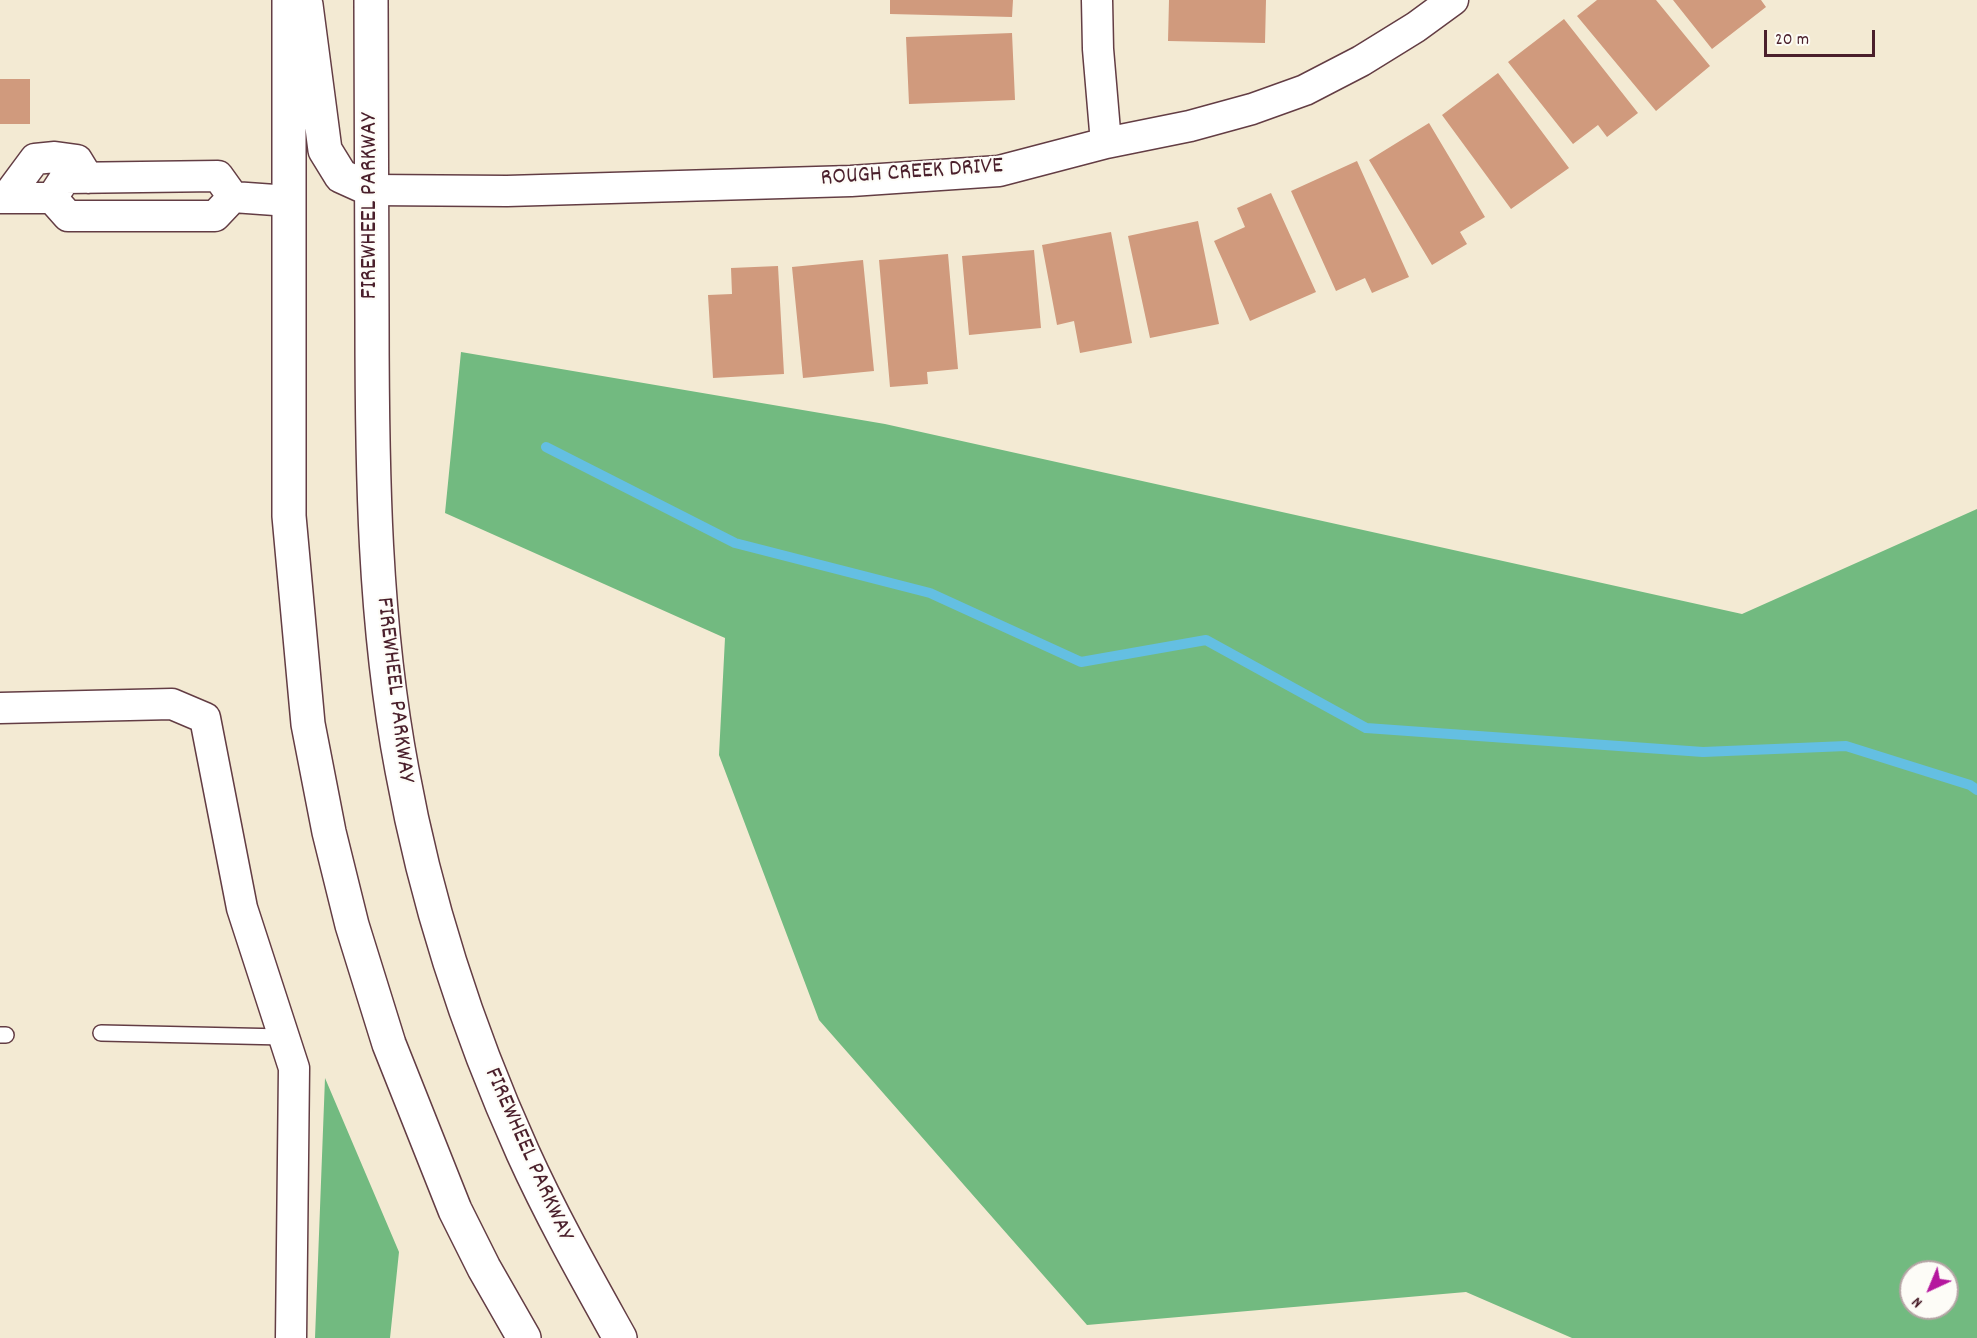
<!DOCTYPE html>
<html>
<head>
<meta charset="utf-8">
<style>
  body { margin:0 }
  #map { position:relative; width:1977px; height:1338px; overflow:hidden; background:#f3ead3; font-family:Dekko,sans-serif }
  canvas { display:block }
  .north { position:absolute; left:1899px; top:1260px; width:60px; height:60px; box-sizing:border-box; background:#fdfcf7; border:2px solid #b5a4a5; border-radius:50%; rotate:224deg; font-size:16px; font-weight:700; line-height:24px; text-align:center; color:#4a1f2b }
  .north::after { content:''; display:block; margin:auto; width:21px; height:27px; background:#b5179e; clip-path:polygon(50% 0,100% 100%,50% 72%,0 100%) }
  .scale { position:absolute; left:1764px; top:30px; width:111px; height:27px; box-sizing:border-box; border:3px solid #4a1f2b; border-top:0; padding-left:8px; font-size:18px; line-height:21px; white-space:nowrap; color:#4a1f2b; -webkit-text-stroke:4px #fdfcf7; paint-order:stroke }
</style>
</head>
<body>
<div id="map">
<canvas width="1977" height="1338"></canvas>
<div class="north">N</div>
<div class="scale">20 m</div>
</div>
<script>
const context = document.querySelector('canvas').getContext('2d');
context.lineJoin = 'round';
function fill(path, color) { context.fillStyle = color; context.fill(path, 'evenodd'); }
function trace(path, color, width, dash) { context.strokeStyle = color; context.lineWidth = width; context.lineCap = dash ? 'butt' : 'round'; context.setLineDash(dash || []); context.stroke(path); }
function drawText(font, color, halo, rows, align = 'center') {
  context.font = font + ' Dekko,sans-serif'; context.lineWidth = 4.5; context.setLineDash([]); context.textBaseline = 'middle'; context.strokeStyle = halo; context.fillStyle = color; for (const [text, x, y, turn = 0] of rows) {
    context.save(); context.translate(x, y); context.rotate((+turn || 0) * Math.PI / 180); context.textAlign = isNaN(turn) ? turn : align; if (halo) context.strokeText(text, 0, 0); context.fillText(text, 0, 0); context.restore();
  }
}
const forest = new Path2D(`
  M461,352L885,424L1742,614L1977,509V1338H1572L1466,1292L1087,1325L819,1020L719,755L725,638L445,513ZM1911,1272H1947V1308H1911Z
  M325,1078L399,1252L390,1338H315Z`);
const stream = new Path2D(`
  M546,447L735,543L930,593L1081,662L1206,640L1366,728L1703,752L1846,746L1970,785L1977,790`);
const building = new Path2D(`
  M890,0H1013L1012,17L890,14Z
  M1169,0H1266L1265,43L1168,41Z
  M1597,0H1656L1710,66L1656,111L1577,16Z
  M1673,0H1761L1766,7L1712,49Z
  M1564,19L1638,113L1607,137L1598,125L1573,144L1508,62Z
  M1012,33L1015,100L909,104L906,37Z
  M1498,73L1569,168L1511,209L1442,115Z
  M0,79H30V124H0Z
  M1429,123L1485,217L1460,232L1467,244L1432,265L1369,160Z
  M1357,161L1409,277L1372,293L1365,278L1336,291L1291,191Z
  M1271,193L1316,292L1250,321L1214,241L1245,227L1237,208Z
  M1198,221L1219,324L1150,338L1128,236Z
  M1111,232L1132,343L1080,353L1074,321L1057,325L1042,245Z
  M1034,250L1041,328L969,335L962,256Z
  M948,254L958,369L927,372L928,384L890,387L879,260Z
  M863,260L874,371L803,378L792,267Z
  M778,266L784,374L713,378L708,295L732,294L731,268Z`);
const lane = new Path2D(`
  M101,1033L284,1037
  M0,1035H6`);
const street = new Path2D(`
  M1097,0L1098,49L1106,143
  M372,190L507,191L851,181L999,171L1106,143L1190,126L1252,109L1305,90L1361,61L1416,27L1453,0
  M0,198H52L68,216H215L233,197
  M6,198L35,159L55,157L77,160L88,178
  M52,198L65,178L218,176L233,197L289,201
  M0,708L172,704L205,718L242,908L294,1068L291,1338`);
const secondary = new Path2D(`
  M289,0V516L308,724L329,832L352,925L389,1044L455,1210L484,1268L524,1338
  M371,0C371,107 372,213 372,320C372,470 374,622 402,770C426,902 468,1031 523,1153C552,1217 586,1277 620,1338
  M306,5L325,150L341,176L372,190`);
const streetNames = [
  ["ROUGH CREEK DRIVE",912,174,-4],
  ["FIREWHEEL PARKWAY",372,206,-90],
  ["FIREWHEEL PARKWAY",393,690,83],
  ["FIREWHEEL PARKWAY",527,1155,66]
];
fill(forest, '#72ba80');
trace(stream, '#64bfe2', 10);
fill(building, '#d09a7d');
trace(lane, '#633d44', 18);
trace(street, '#633d44', 33);
trace(secondary, '#633d44', 36);
trace(lane, '#fff', 15);
trace(street, '#fff', 30);
trace(secondary, '#fff', 33);
drawText('24px', '#4a1f2b', '#fdfcf7', streetNames);
</script>
</body>
</html>
